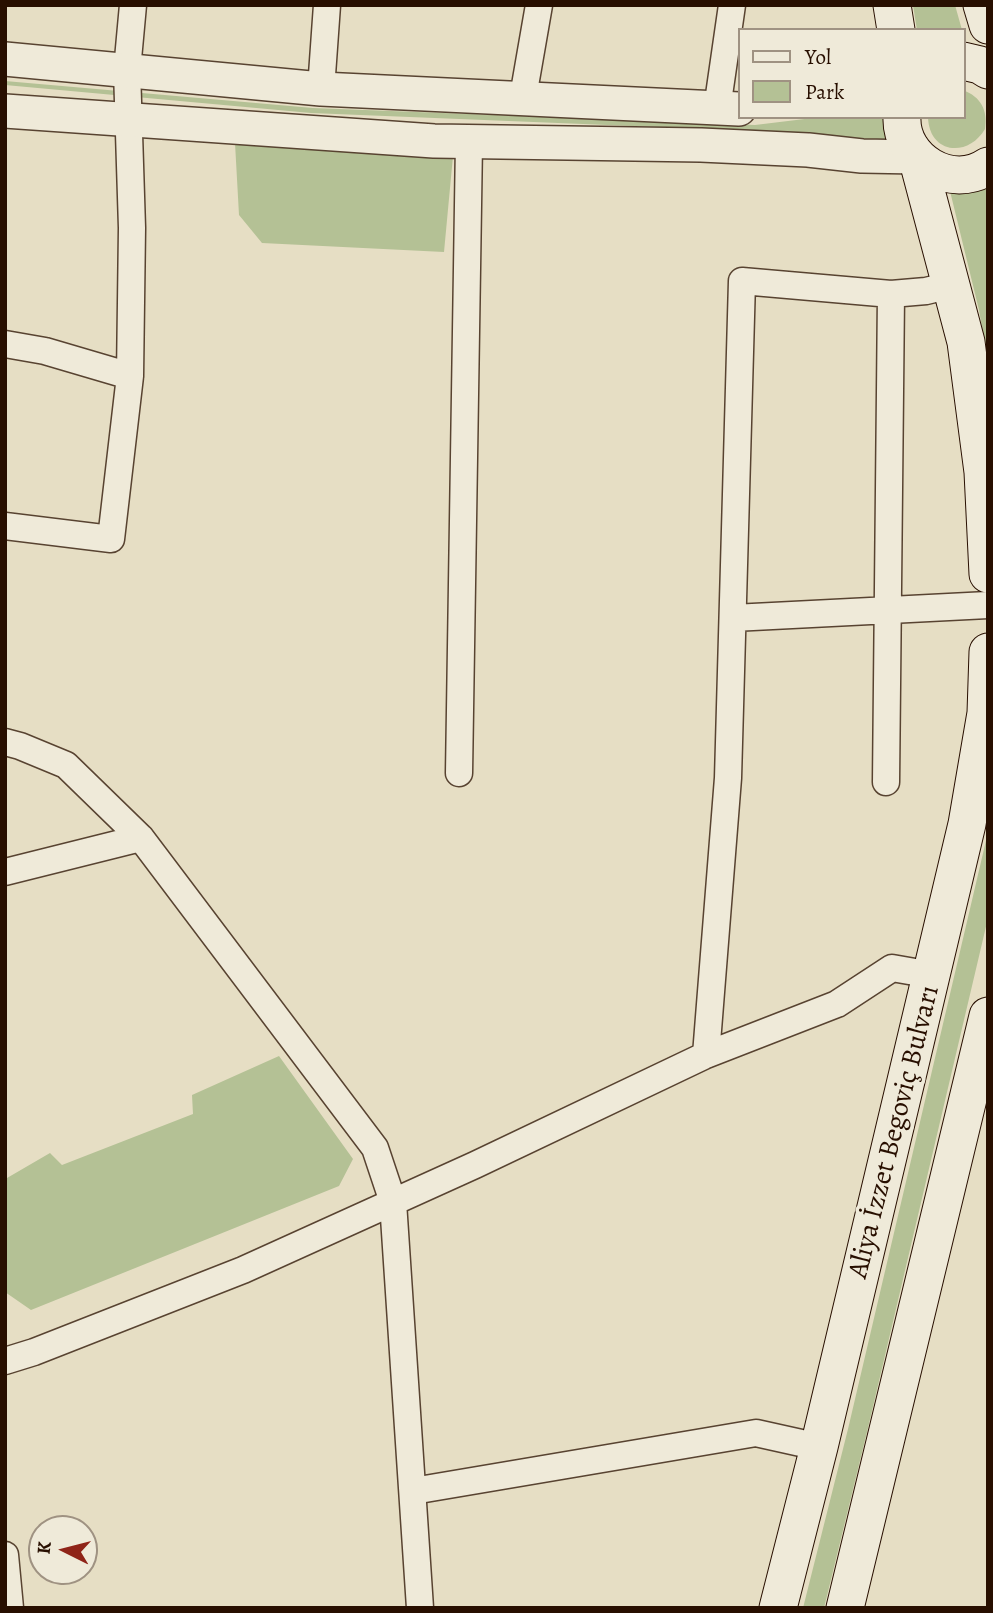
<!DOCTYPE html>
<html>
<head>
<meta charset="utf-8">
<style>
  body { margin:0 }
  #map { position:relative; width:993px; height:1613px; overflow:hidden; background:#e6dec4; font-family:Alegreya,serif }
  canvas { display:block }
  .frame { position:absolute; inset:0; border:7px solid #280f00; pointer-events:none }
  .legend { position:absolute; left:738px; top:28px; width:228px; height:91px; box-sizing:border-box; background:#efead9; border:2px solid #9f9282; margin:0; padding:9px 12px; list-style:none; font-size:21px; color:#280f00 }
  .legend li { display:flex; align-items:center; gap:14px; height:35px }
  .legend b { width:35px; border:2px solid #9f9282 }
  .north { position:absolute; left:28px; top:1515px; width:70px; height:70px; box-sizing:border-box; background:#efead9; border:2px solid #9f9282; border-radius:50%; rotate:276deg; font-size:19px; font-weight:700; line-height:28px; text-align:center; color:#280f00 }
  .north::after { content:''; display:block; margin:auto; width:24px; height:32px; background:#8f2418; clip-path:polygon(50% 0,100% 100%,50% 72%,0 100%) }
</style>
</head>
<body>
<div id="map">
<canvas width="993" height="1613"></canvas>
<div class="frame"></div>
<ul class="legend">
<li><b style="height:9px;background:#efead9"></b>Yol</li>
<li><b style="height:19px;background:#b4c195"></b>Park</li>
</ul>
<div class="north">K</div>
</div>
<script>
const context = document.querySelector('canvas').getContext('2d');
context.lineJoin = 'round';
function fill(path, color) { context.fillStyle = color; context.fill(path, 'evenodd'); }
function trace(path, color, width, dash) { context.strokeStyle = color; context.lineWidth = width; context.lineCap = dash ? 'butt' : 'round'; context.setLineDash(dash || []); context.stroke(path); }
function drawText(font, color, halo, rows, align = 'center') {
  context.font = font + ' Alegreya,serif'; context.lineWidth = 7; context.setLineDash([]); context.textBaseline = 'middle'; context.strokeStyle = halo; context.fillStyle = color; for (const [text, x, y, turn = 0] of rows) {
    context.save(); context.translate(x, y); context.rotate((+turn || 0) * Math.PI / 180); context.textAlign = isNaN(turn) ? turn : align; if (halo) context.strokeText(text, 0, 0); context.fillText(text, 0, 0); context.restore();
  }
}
const green = new Path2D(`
  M913,5H955L962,30H917Z
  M5,81L313,108L755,125L821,117H882L888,141L756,131L311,113L5,85Z
  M963,90C981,97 988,110 985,129C968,158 929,154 928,117H963Z
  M235,143L453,156L444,252L262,243L239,215Z
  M988,177V364L979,310L949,187Z
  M988,832V918L867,1432L824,1608H803L848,1429Z
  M279,1056L353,1159L339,1186L31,1310L5,1292L7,1178L50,1153L62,1165L193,1114L192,1095Z`);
const minor = new Path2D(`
  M321,89L327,5
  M523,97L539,5
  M717,109L732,5
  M891,294L926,291L951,285
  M5,344L45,351L130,376
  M5,526L111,539L130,376L132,228L127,70L133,5
  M733,618L988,605
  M5,742L20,746L66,765L141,838L375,1148L393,1202L420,1608
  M459,773L469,142
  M5,872L141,838
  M706,1055L728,778L742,281L891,294L886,782
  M5,1361L34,1352L243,1270L475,1165L706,1055L837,1004L892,968L932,975
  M413,1491L756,1433L819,1447
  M5,1555L10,1608`);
const tertiary = new Path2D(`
  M5,59L321,89L739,109
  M5,111L434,141L701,145L808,150L862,156L917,157`);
const secondary = new Path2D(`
  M892,5L896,30
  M982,5L988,25
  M963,61L980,65L988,70
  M902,117C900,160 952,191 988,166
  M917,157L966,342L983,472L988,574
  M778,1608L819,1447L967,824L986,713L988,652
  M845,1608L988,1016`);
const streetNames = [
  ["Aliya İzzet Begoviç Bulvarı",895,1132,-76]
];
fill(green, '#b4c195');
trace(minor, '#584331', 29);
trace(tertiary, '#584331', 36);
trace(secondary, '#280f00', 39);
trace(minor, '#efead9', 26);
trace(tertiary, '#efead9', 33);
trace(secondary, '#efead9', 37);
drawText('28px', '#280f00', '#efead9', streetNames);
</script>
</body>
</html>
